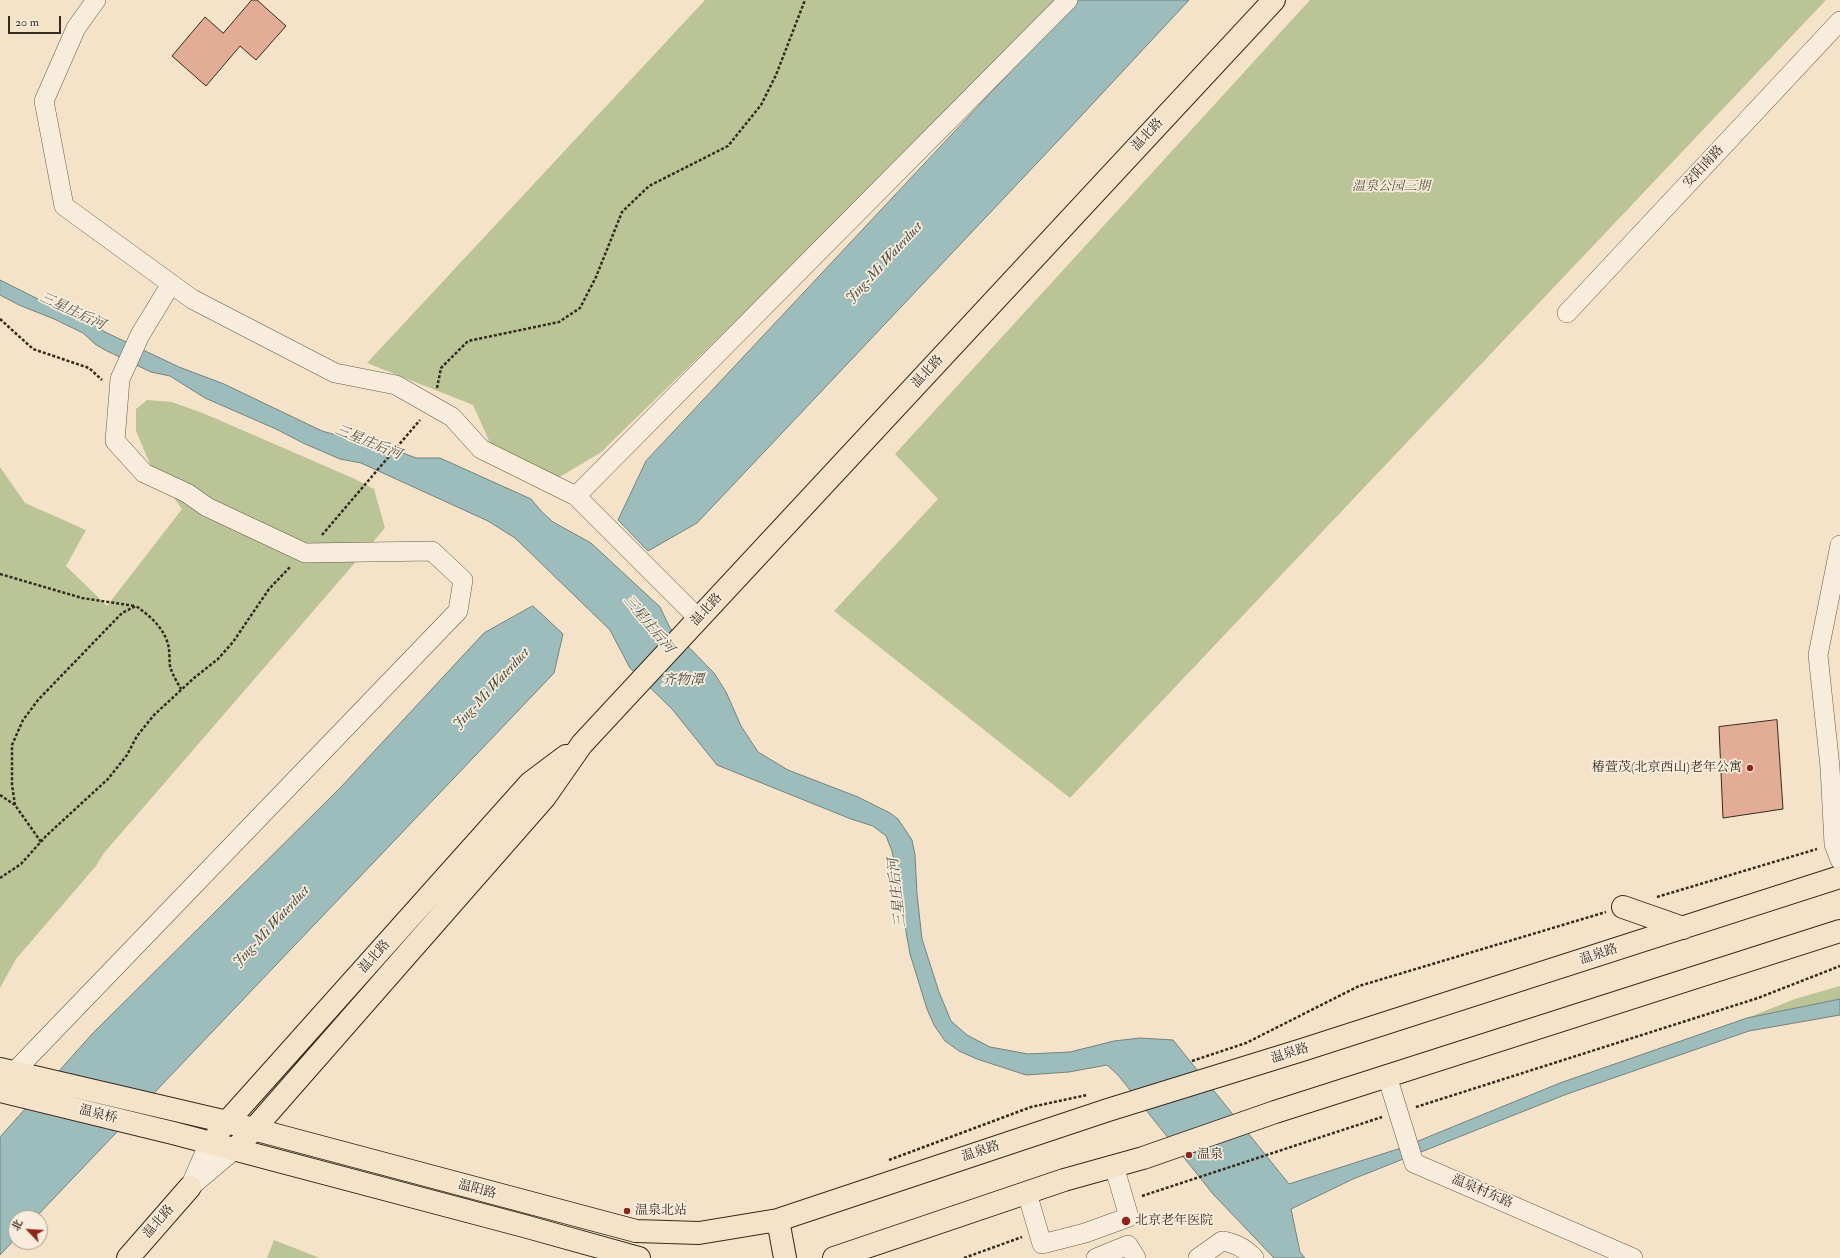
<!DOCTYPE html>
<html>
<head>
<meta charset="utf-8">
<style>
  body { margin:0 }
  #map { position:relative; width:1840px; height:1258px; overflow:hidden; background:#f4e3c9; font-family:"IM FELL Double Pica","Noto Serif SC",serif }
  canvas { display:block }
  .north { position:absolute; left:8px; top:1210px; width:40px; height:40px; box-sizing:border-box; background:#f8eddc; border:1px solid #aa9f90; border-radius:50%; rotate:295deg; font-size:11px; font-weight:700; line-height:16px; text-align:center; color:#352a1e }
  .north::after { content:''; display:block; margin:auto; width:14px; height:18px; background:#8f2418; clip-path:polygon(50% 0,100% 100%,50% 72%,0 100%) }
  .scale { position:absolute; left:8px; top:16px; width:53px; height:18px; box-sizing:border-box; border:2px solid #352a1e; border-top:0; padding-left:5px; font-size:12px; line-height:14px; white-space:nowrap; color:#352a1e; -webkit-text-stroke:3px #f8eddc; paint-order:stroke }
</style>
</head>
<body>
<div id="map">
<canvas width="1840" height="1258"></canvas>
<div class="north">北</div>
<div class="scale">20 m</div>
</div>
<script>
const context = document.querySelector('canvas').getContext('2d');
context.lineJoin = 'round';
function fill(path, color) { context.fillStyle = color; context.fill(path, 'evenodd'); }
function trace(path, color, width, dash) { context.strokeStyle = color; context.lineWidth = width; context.lineCap = dash ? 'butt' : 'round'; context.setLineDash(dash || []); context.stroke(path); }
function drawText(font, color, halo, rows, align = 'center') {
  context.font = font + ' "IM FELL Double Pica","Noto Serif SC",serif'; context.lineWidth = 3.5; context.setLineDash([]); context.textBaseline = 'middle'; context.strokeStyle = halo; context.fillStyle = color; for (const [text, x, y, turn = 0] of rows) {
    context.save(); context.translate(x, y); context.rotate((+turn || 0) * Math.PI / 180); context.textAlign = isNaN(turn) ? turn : align; if (halo) context.strokeText(text, 0, 0); context.fillText(text, 0, 0); context.restore();
  }
}
const green = new Path2D(`
  M705,0H1057L991,73L600,453L556,479L491,445L473,405L367,363Z
  M1310,0H1826L1070,798L834,611L938,499L895,454Z
  M147,400L172,402L205,414L355,479L374,489L385,528L104,853L96,866L16,959L0,988V467L25,503L86,530L66,566L107,606L182,509L150,464L136,431V409Z
  M1840,986V999L1747,1018L1795,999Z
  M274,1240L320,1258H267Z`);
const water = new Path2D(`
  M1078,0H1189L1055,144L697,523L648,551L618,520L646,461Z
  M0,280L50,305L90,320L105,332L179,367L224,384L322,431L347,438L369,440L416,458H440L531,499L542,512L553,522L591,543L660,607L670,628L714,673L726,692L741,726L758,752L788,770L858,797L890,813L898,819L912,840L915,855L917,894L922,939L939,992L951,1021L967,1035L990,1047L1028,1054L1070,1052L1114,1041L1140,1038L1173,1040L1289,1184L1401,1148L1560,1083L1747,1018L1840,999V1015L1749,1031L1567,1094L1353,1179L1291,1209L1300,1252L1305,1258H1274L1213,1194L1118,1075L1107,1065L1069,1072L1026,1075L977,1059L959,1051L945,1041L934,1025L927,1009L910,954L892,851L886,836L873,826L851,819L717,765L672,709L630,668L610,630L515,538L488,521L361,463L340,459L303,443L276,429L205,398L170,376L151,372L105,350L95,344L83,333L54,319L19,305L0,295Z
  M533,606L563,634L554,673L35,1218H16V1238L0,1255V1137L93,1033L340,788L484,633Z`);
const building = new Path2D(`
  M252,0H257L286,26L256,60L240,46L206,86L172,56L205,17L223,33Z
  M1777,720L1783,809L1723,818L1719,727Z`);
const path = new Path2D(`
  M0,319L33,349L89,368L102,380
  M437,388L441,368L468,341L559,322L580,308L596,277L622,212L649,186L728,146L761,105L776,75L805,0
  M322,535L420,420
  M0,574L82,598L135,606
  M0,795L15,805L41,842
  M15,805L12,785V745L23,720L38,700L122,613L136,606C150,616 163,627 168,644C170,651 169,659 170,666C172,674 177,682 181,689
  M0,878L21,864L46,836L108,779L127,755L137,736L154,715L194,678L218,659L233,642L269,589L290,567
  M1657,897L1817,849
  M1192,1061L1246,1043L1359,986L1606,912
  M1416,1107L1758,998L1840,966
  M889,1160L1031,1107L1087,1095
  M1142,1196L1382,1117
  M964,1258L1022,1237`);
const minor = new Path2D(`
  M96,0L76,28L44,101L64,206L192,299L335,373L396,385L452,417L481,449L576,496L699,619
  M1567,313L1840,21
  M576,496L1068,0
  M1840,545L1818,655L1830,767L1834,844L1840,860
  M14,1072L458,611L463,580L432,551L305,553L207,507L187,493L144,473L115,441L120,379L140,335L171,284
  M1387,1076L1414,1163L1633,1258
  M192,1182L209,1143
  M190,1187L234,1150
  M1027,1193L1042,1244L1085,1233L1129,1217L1114,1166
  M1096,1258L1128,1245L1136,1258
  M1198,1258L1222,1241C1235,1243 1245,1248 1254,1258`);
const major = new Path2D(`
  M1623,907L1683,928
  M0,1069L227,1122L636,1231L699,1233L778,1220L1108,1110L1302,1050L1840,877
  M0,1091L173,1133L524,1226L639,1258
  M218,1132L530,783L566,756
  M234,1150L254,1129L545,797L582,744L1274,0
  M778,1220L785,1258
  M128,1258L190,1187
  M834,1258L1064,1180L1143,1158L1275,1112L1840,931`);
const markers = [
  [1750,768,4,"#8f2418"],
  [1189,1155,4,"#8f2418"],
  [627,1211,4,"#8f2418"],
  [1126,1221,5,"#8f2418"]
];
const streetNames = [
  ["温北路",1148,135,-47],
  ["安阳南路",1704,167,-47],
  ["温北路",928,372,-47],
  ["温北路",707,610,-47],
  ["温泉路",1599,955,-18],
  ["温北路",375,957,-48],
  ["温泉路",1290,1054,-17],
  ["温泉桥",98,1115,14],
  ["温泉路",981,1152,-18],
  ["温阳路",477,1190,15],
  ["温泉村东路",1482,1192,23],
  ["温北路",159,1222,-49]
];
const parkNames = [
  ["温泉公园三期",1391,187]
];
const poiNames = [
  ["椿萱茂(北京西山)老年公寓",1742,768,"right"],
  ["温泉",1197,1155],
  ["温泉北站",635,1211],
  ["北京老年医院",1135,1221]
];
const waterNames = [
  ["Jing-Mi Waterduct",885,263,-47],
  ["三星庄后河",72,312,25],
  ["三星庄后河",368,443,22],
  ["三星庄后河",648,625,50],
  ["齐物潭",683,681],
  ["Jing-Mi Waterduct",492,689,-47],
  ["三星庄后河",898,893,-96],
  ["Jing-Mi Waterduct",272,927,-47]
];
fill(green, '#bbc496');
fill(water, '#9dbdbc');
trace(water, '#73827d', 1);
fill(building, '#e2ac97');
trace(building, '#352a1e', 1);
trace(minor, '#655849', 20);
trace(major, '#352a1e', 24);
trace(path, '#352a1e', 2.5, [3, 2]);
trace(minor, '#f8eddc', 19);
trace(major, '#f4e3c9', 22);
for (const [x, y, r, color] of markers) { const dot = new Path2D(); dot.arc(x, y, r, 0, 2 * Math.PI); context.fillStyle = color; context.fill(dot); trace(dot, '#f8eddc', 1.5); }
drawText('13px', '#352a1e', '#f8eddc', streetNames);
drawText('italic 13px', '#56503c', '#f8eddc', parkNames);
drawText('13px', '#352a1e', '#f8eddc', poiNames, 'left');
drawText('italic 14px', '#4f4f46', '#f8eddc', waterNames);
</script>
</body>
</html>
